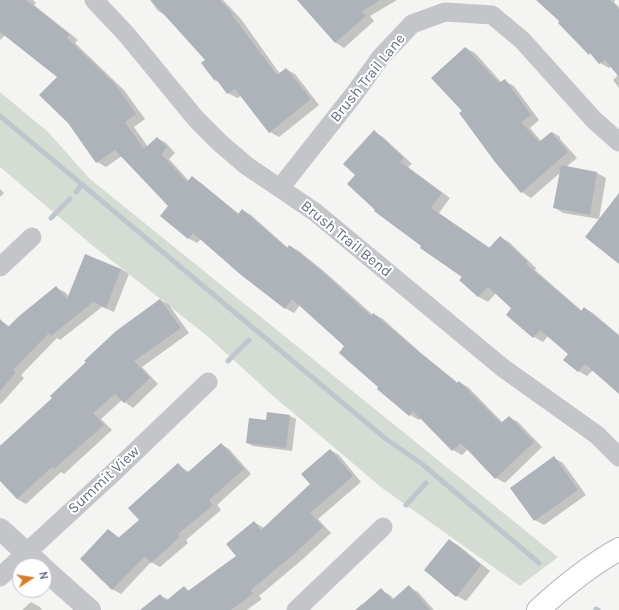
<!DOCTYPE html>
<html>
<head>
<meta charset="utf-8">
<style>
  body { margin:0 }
  #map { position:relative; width:619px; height:610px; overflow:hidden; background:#f4f5f2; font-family:Karla,sans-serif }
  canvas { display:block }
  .north { position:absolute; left:12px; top:558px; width:40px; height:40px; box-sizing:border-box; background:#fff; border:1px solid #c2c5cd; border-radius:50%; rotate:78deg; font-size:11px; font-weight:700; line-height:16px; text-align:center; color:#666f81 }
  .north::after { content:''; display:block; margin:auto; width:14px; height:18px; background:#d77b30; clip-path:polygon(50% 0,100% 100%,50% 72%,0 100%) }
</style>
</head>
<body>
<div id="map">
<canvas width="619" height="610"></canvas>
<div class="north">N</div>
</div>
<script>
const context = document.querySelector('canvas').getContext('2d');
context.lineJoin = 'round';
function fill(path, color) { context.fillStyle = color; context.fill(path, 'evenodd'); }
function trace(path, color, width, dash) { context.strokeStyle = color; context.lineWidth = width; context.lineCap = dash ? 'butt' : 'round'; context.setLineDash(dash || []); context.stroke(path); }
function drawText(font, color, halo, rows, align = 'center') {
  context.font = font + ' Karla,sans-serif'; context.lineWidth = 4; context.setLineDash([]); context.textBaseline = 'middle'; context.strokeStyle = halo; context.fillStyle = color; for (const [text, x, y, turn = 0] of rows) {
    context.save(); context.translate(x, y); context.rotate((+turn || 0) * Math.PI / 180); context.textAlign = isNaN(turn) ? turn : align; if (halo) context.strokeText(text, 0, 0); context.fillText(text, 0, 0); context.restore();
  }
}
const green = new Path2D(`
  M0,92L48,132L90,179L558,557L520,586L382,488L272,395L206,335L92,245L0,167Z`);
const shadow = new Path2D(`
  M0,0H33L36,3L34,5L78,40L75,43L124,90L145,119L134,127L148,147L157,138L166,143L175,153L169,159L189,181L192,178L201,183L239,214L242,210L251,215L288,248L290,246L299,251L326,273L373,315L374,314L383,319L421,353L458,383L459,382L468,387L503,423L509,417L518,422L542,447L505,483L496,478L468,449L462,455L453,450L421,418L419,420L410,415L378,389L380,387L346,346L300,305L294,313L285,308L201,239L197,243L188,238L169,206L122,156L106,167L97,162L58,77L5,35L0,40Z
  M150,0H223L241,19L280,74L286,69L295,74L319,105L279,137L270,132L241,96L237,98L228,93L221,83L214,80L206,60L165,15L158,11Z
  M307,0H397L370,16L374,21L344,48L335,42Z
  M538,0H615L614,2L619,7V88L613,80L618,75L611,66L609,68L600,63L561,21Z
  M466,48L475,53L502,83L505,81L514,86L539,120L530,128L541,141L552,132L560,137V139L577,158L566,167L597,173L606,178L599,219L563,213L554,207L561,172L531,198L522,192L495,162L463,112Z
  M374,132L383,137L412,164L408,167L450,198L439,213L490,248L500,237L509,242L536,268L535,270L582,311L584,308L593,313L619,335V393L593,370L587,376L578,371L569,354L548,336L543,342L534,337L513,308L496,293L488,302L479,297L461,280L463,277L423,246L357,175Z
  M0,189L4,193L0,197Z
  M121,269L129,274L114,312L102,307L60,340L57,338L21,375L24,378L1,404L0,403V320L10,327L56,288L65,292L69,297Z
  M160,300L169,305L189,333L142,367L158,384L133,408L122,400L101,419L112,430L64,474L61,472L26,504L17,499L0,480V446Z
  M290,416L296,419L292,451L253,446L247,443L267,421Z
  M221,444L229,449L251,474L217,505L221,510L186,540L188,543L160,567L151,562L121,594L112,589L109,530L120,538L140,520L178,465L189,472Z
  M330,450L339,455L361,482L318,519L331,533L303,559L259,596L262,599L247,610H154L160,595L169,600L184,588L190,591L237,556L254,522L264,528L311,484Z
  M554,458L563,463L586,495L544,525L535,520Z
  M449,540L458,545L490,571L466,601L457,596L425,570Z
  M409,587L418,592L434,610H355L362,604L363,605L381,590L390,595L395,600Z
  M31,602L40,607L42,610H22Z`);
const stream = new Path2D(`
  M0,116L386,439L422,464L539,563
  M76,192L82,184
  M51,218L70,199
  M228,361L249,340
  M406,505L426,483
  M596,609L598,610`);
const building = new Path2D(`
  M0,0H26L69,34L67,38L115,84L136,114L125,122L144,149L157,137L167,147L161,154L187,182L192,176L238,214L242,209L287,248L289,245L317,267L371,316L373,313L412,346L457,383L459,381L501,423L509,416L534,442L495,479L461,443L452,451L413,411L409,416L377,389L378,387L339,353L344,346L292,299L285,309L241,275L193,233L188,239L160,216L168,206L115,150L96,163L68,123L39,95L57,77L0,32Z
  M151,0H220L233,14L232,15L277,75L286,68L311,99L269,133L235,89L227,94L216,79L214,80L201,63L205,60Z
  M297,0H380L362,11L366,16L335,43Z
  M536,0H610L619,9V77L605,60L599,64L590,53L589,55L558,23L559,21Z
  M465,47L499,83L505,79L531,115L521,122L539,142L551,132L568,152L521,193L495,162L459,113L462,111L431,78Z
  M374,130L404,158L400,162L442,193L431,208L489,248L500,236L528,262L526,264L581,311L584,307L619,336V394L585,364L578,372L563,360L568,354L540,330L533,338L506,315L511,308L488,287L478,297L459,280L462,277L420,248L421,246L374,211L375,210L347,184L355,175L343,164Z
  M561,165L597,172L590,215L553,208Z
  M619,193V264L585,237Z
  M85,254L121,269L106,308L93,302L51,336L49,333L13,370L16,372L0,391V319L8,327L18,317L56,286L67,299Z
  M160,299L181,328L134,361L150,378L124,403L115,394L93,413L104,425L54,469L52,467L17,499L0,481V446L52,398L50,396L86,362L84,361L116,331Z
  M267,412L290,415L286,448L246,443L249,418L266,420Z
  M221,443L244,469L209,500L213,505L178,534L180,537L151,563L145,556L112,590L80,559L108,529L118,538L139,520L128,508L178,463L187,473Z
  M330,449L353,476L310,513L323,527L294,554L251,590L253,594L231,610H140L160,594L166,601L184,586L188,591L236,556L226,544L254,521L261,530L310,484L301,474Z
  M554,456L578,490L534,521L510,488Z
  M449,539L481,565L456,597L424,570Z
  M409,585L430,610H356L381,588L392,600Z`);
const minor = new Path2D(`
  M94,0L127,35L196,119L220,143L247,166L315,212L503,368L597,435L619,457
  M280,188L355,93L380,58L412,24L445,12L492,15L522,40L594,120L619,142
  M0,267L32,237
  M0,577L114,472L208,382
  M296,610L383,527`);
const tertiary = new Path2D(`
  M0,529L41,566
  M44,569L90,610`);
const secondary = new Path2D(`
  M538,610C563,587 589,566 619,549`);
const streetNames = [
  ["Brush Trail Lane",368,78,-51],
  ["Brush Trail Bend",346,239,39],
  ["Summit View",104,480,-43]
];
fill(green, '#d5dcd3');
fill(shadow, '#0003');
trace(stream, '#c0c6cd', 5);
fill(building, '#aeb2b9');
trace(secondary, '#b5b8bd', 24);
trace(minor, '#c3c5c9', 19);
trace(tertiary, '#c3c5c9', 22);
trace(secondary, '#fff', 22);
drawText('15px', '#666f81', '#fff', streetNames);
</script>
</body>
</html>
